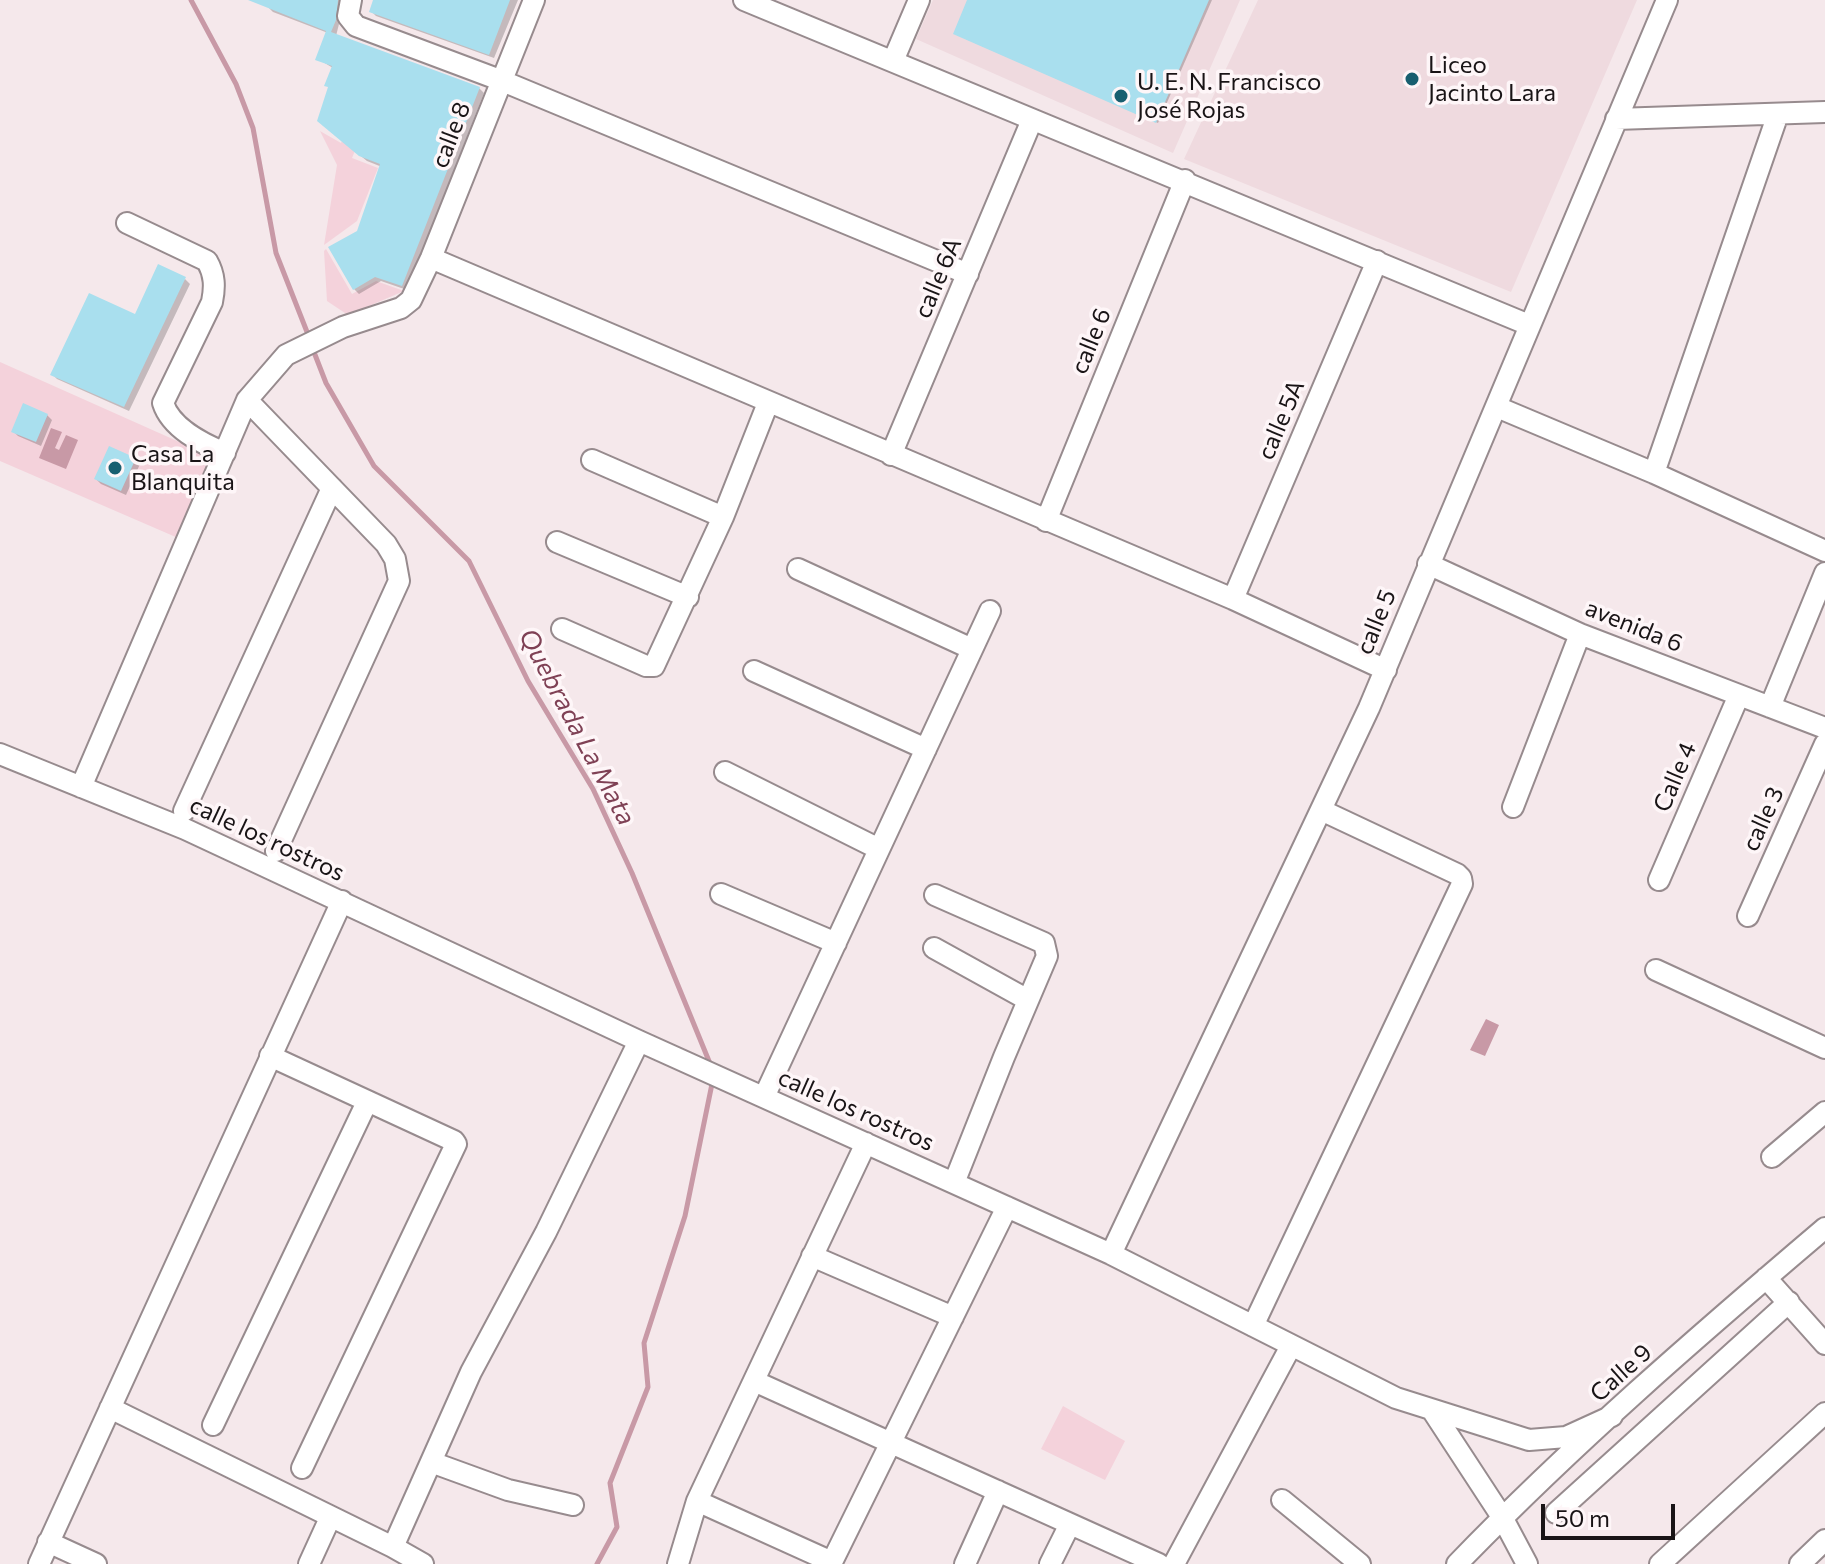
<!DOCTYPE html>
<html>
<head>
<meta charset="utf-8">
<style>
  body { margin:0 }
  #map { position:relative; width:1825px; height:1564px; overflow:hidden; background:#f5e8eb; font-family:Commissioner,sans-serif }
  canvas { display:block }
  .scale { position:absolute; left:1541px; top:1504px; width:134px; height:36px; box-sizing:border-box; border:4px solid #191416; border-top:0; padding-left:10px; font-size:24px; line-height:28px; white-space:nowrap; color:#191416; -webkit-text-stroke:6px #fef6f8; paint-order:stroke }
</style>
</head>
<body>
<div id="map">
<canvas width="1825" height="1564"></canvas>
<div class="scale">50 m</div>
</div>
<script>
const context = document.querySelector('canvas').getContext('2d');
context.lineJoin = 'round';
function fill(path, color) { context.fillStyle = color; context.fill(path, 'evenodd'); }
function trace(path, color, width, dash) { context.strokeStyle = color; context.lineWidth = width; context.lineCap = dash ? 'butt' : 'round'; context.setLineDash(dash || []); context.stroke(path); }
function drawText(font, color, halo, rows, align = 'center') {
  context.font = font + ' Commissioner,sans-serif'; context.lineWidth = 7; context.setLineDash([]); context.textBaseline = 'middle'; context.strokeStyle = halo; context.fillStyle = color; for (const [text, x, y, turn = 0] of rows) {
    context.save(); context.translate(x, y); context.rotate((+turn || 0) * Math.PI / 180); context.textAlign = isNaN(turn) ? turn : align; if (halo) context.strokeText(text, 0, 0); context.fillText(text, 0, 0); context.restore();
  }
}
const built = new Path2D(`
  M933,0H1240L1173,153L916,39Z
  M1258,0H1637L1511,292L1184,159Z`);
const green = new Path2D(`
  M356,108L370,114L352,158L378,168L357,221L324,245L337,165L320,131L341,143Z
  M326,249L352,294L376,281L404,291L348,315L327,301L324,251Z
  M0,362L213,457L178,538L0,461Z
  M1063,1406L1125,1441L1105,1480L1041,1449Z`);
const water = new Path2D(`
  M51,428L62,432L55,448L59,450L66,435L78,440L66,469L39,458Z
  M1486,1019L1499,1025L1485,1056L1470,1050Z`);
const shadow = new Path2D(`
  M271,0H345L336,36L479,88L484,93L407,290L381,281L359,294L354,289L358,232L382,167L367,161L324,126L333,68L318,59L328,33L273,12L268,7Z
  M375,0H518L494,58L376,16L371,11Z
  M970,0H1212L1158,123L957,35Z
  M185,279L190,284L129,411L57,379L52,374Z
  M47,415L52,420L41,446L18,436L13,431Z
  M134,459L140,464L126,495L101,484L96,479Z`);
const stream = new Path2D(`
  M191,0L236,84L253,128L276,253L309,337
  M312,347L326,383L374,466L469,561L528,681L593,789L632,873L711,1066
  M597,1564L617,1527L610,1483L648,1387L644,1343L685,1216L713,1079`);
const building = new Path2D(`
  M248,0H338L336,20L331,32L480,87L402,286L375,277L353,290L328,247L357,231L380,164L359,156L317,121L328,87L324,86L332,66L315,60L326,31Z
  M373,0H510L489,55L369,12Z
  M967,0H1209L1156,123L953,34Z
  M158,264L186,277L124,407L50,375L89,293L135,314Z
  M23,403L48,414L36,442L11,432Z
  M109,446L136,458L121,491L94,479Z`);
const minor = new Path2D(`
  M351,0L348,16L356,26L500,80L968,274
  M744,0L1529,325
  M893,61L919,0
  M1616,119L1825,112
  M127,223L207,261C215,275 215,287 212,302L163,403C171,428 201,443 225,453
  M431,258L1233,599L1386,670
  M247,400L386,544L395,559L399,581L276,851
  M1497,407L1654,473L1825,551
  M891,455L1032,120
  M592,460L723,517
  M1654,473L1778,114
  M1046,521L1185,180
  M557,542L688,597
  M1428,564L1580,634L1825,728
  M798,569L972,649
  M1233,599L1377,261
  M562,629L646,666H654L723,517L768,403
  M754,671L926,749
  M1770,707L1825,573
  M0,754L185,829L639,1041L1111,1254L1396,1398L1529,1440L1566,1437L1612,1416
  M725,772L879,849
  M81,787L247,400L286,355L343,327L401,308L411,300L431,258L534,0
  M1513,807L1580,634
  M184,811L332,488
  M1659,880L1739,695
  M721,894L836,943
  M935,895L1044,943L1047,956L1004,1057L954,1183
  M1748,916L1825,744
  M934,948L1028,1000
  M1656,970L1825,1048
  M270,1056L454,1141L456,1144L302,1468
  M764,1097L990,611
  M1772,1157L1825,1112
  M1111,1254L1369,708L1667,0
  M812,1256L953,1317
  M1766,1278L1825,1344
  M1253,1326L1462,884L1461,878L1457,874L1321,810
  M754,1381L1159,1564
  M110,1408L393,1547L423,1564
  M1432,1410L1502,1517L1527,1564
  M213,1425L367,1102
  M431,1462L508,1490L573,1505
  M1282,1500L1360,1564
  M697,1501L832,1562
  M1556,1513L1789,1302
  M48,1542L96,1564
  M393,1547L471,1372L546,1232L639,1041
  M39,1564L342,901
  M309,1564L330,1518
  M678,1564L697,1501L866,1143
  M831,1564L1007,1207
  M965,1564L998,1491
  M1050,1564L1070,1524
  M1174,1564L1291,1346
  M1457,1564C1572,1445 1699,1335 1825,1228
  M1660,1564L1825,1413
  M1800,1564L1825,1540`);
const markers = [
  [1412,79,8,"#185f70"],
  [1121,96,8,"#185f70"],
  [115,468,8,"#185f70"]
];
const poiNames = [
  ["Liceo",1428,65],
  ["Jacinto Lara",1428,93],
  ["U. E. N. Francisco",1137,82],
  ["José Rojas",1137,110],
  ["Casa La",131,454],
  ["Blanquita",131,482]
];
const streetNames = [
  ["calle 8",451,135,-69],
  ["calle 6A",938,278,-67],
  ["calle 6",1091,341,-68],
  ["calle 5A",1281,420,-67],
  ["calle 5",1376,622,-68],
  ["avenida 6",1634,626,22],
  ["Calle 4",1675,777,-67],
  ["calle 3",1763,819,-66],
  ["calle los rostros",267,839,25],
  ["calle los rostros",856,1110,24],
  ["Calle 9",1621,1373,-42]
];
const waterNames = [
  ["Quebrada La Mata",577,727,62]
];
fill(built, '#efdadf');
fill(green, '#f4d2db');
fill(water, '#c899a6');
fill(shadow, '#0003');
trace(stream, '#c899a6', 5);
fill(building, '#a9dfee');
trace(minor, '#978b8e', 24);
trace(minor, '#fff', 20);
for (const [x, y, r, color] of markers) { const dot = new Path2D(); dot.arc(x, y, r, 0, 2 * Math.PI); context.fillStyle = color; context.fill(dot); trace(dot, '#fef6f8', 3); }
drawText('24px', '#191416', '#fef6f8', poiNames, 'left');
drawText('24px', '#191416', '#fef6f8', streetNames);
drawText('italic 26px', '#7f4155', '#fef6f8', waterNames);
</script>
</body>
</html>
